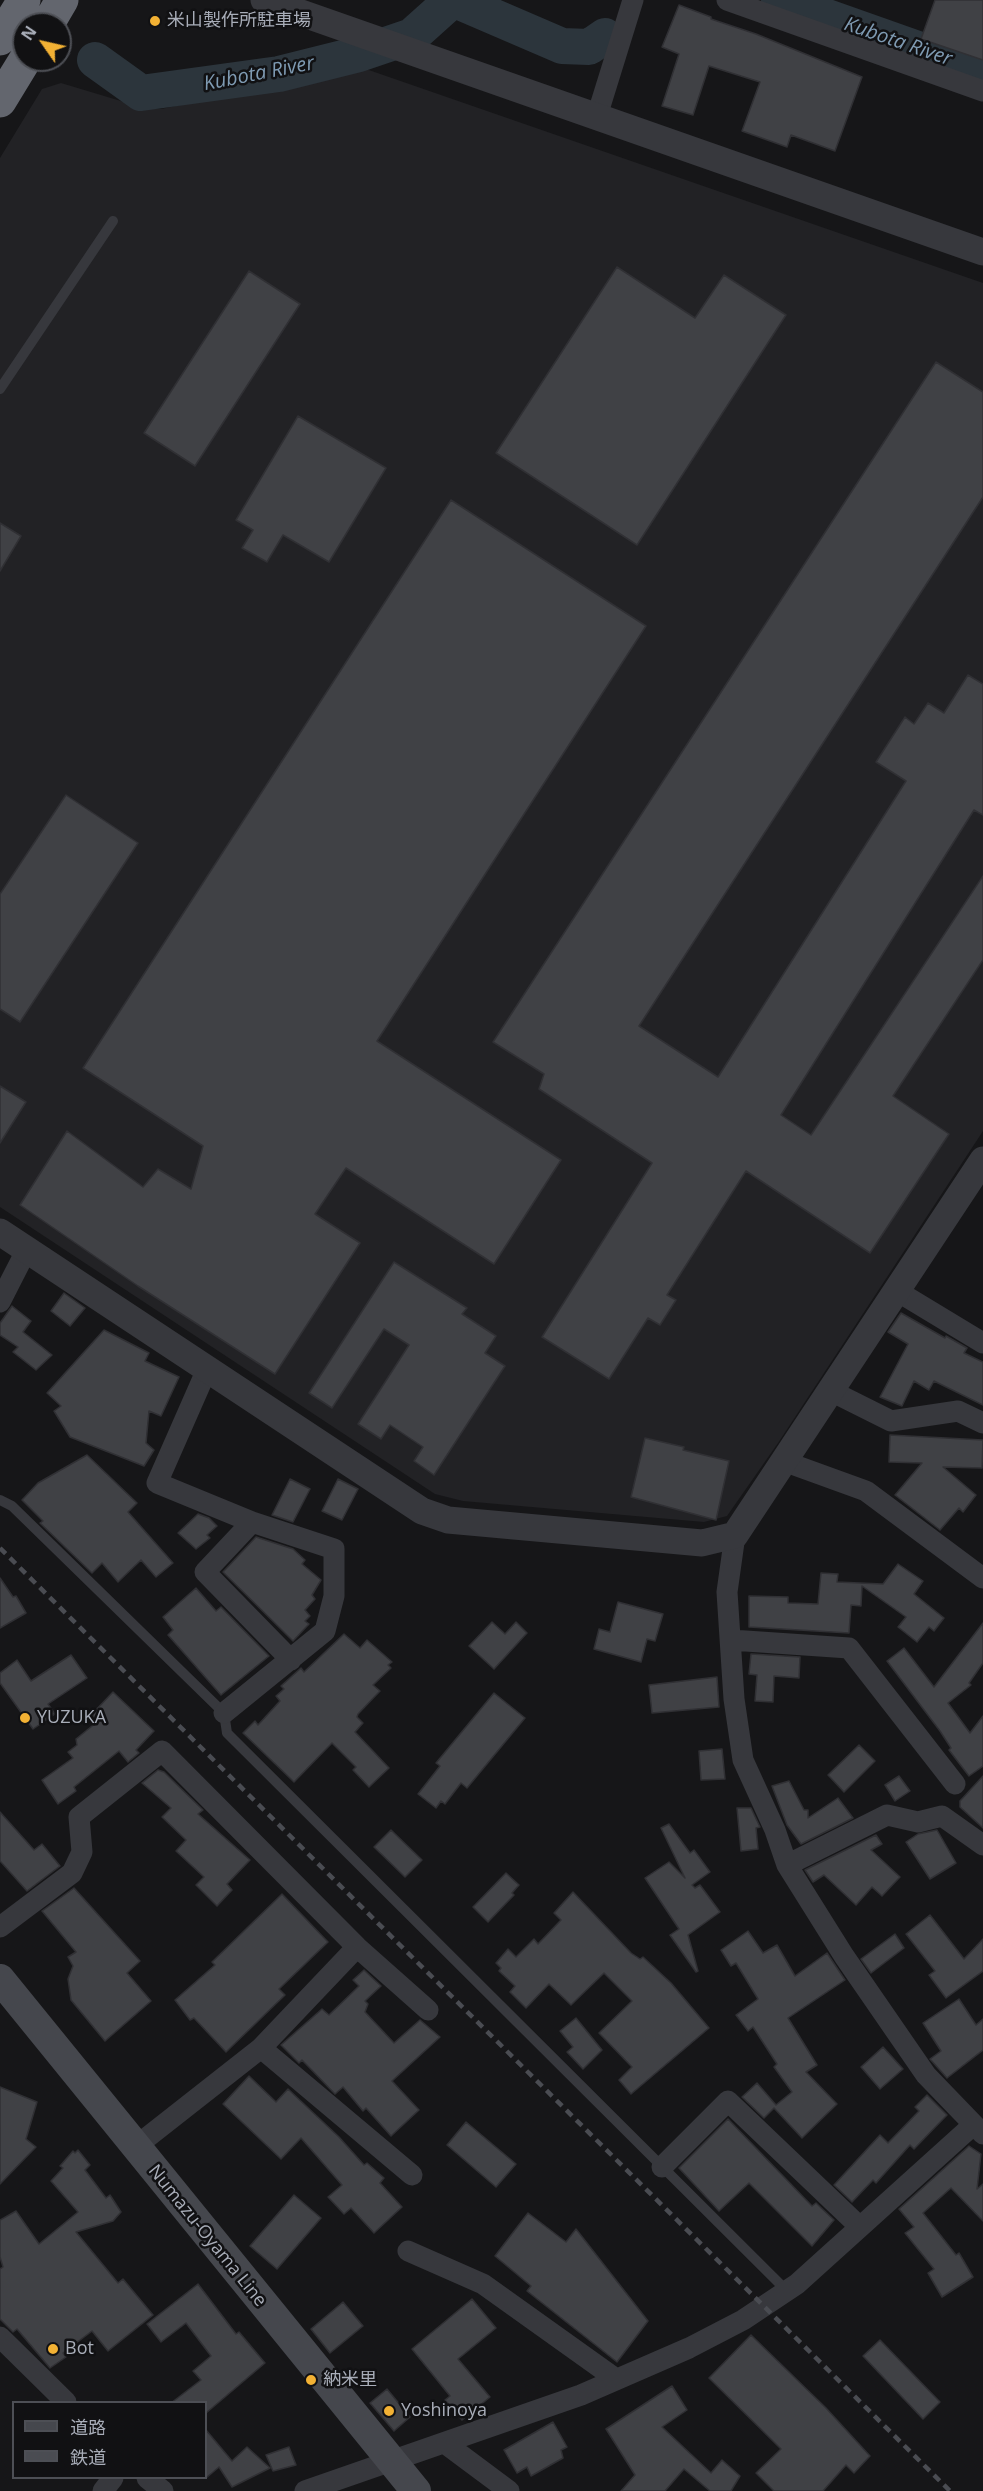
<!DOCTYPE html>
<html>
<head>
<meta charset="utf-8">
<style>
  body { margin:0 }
  #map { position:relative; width:983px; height:2491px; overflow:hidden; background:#161618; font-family:"Open Sans","Noto Sans JP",sans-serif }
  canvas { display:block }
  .legend { position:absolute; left:12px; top:2401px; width:195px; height:78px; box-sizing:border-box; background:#111113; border:2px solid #4d4f55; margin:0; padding:8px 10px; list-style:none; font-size:18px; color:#a8adb8 }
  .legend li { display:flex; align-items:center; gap:12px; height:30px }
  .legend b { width:30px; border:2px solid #4d4f55 }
  .north { position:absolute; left:12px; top:12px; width:60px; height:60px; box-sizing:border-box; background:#111113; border:2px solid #4d4f55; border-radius:50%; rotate:304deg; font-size:16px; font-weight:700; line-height:24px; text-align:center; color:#a8adb8 }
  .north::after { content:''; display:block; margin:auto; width:21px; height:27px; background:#f2b134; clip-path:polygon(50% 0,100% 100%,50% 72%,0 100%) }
</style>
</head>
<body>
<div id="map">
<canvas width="983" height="2491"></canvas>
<ul class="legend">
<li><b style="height:8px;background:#45474d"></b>道路</li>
<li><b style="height:8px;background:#4a4c52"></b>鉄道</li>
</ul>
<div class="north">N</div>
</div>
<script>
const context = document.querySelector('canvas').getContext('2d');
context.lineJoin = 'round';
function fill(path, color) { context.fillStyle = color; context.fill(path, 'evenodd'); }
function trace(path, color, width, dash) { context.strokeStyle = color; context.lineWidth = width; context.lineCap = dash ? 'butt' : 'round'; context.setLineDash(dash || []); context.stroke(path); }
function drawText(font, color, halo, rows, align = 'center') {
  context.font = font + ' "Open Sans","Noto Sans JP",sans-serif'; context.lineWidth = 5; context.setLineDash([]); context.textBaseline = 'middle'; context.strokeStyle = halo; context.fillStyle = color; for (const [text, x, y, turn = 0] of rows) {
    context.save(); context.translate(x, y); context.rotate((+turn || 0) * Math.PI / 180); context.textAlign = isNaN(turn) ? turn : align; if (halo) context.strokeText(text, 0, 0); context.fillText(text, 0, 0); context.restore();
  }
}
const built = new Path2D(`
  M363,68L983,283V1131L778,1443L727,1516L704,1522L463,1501L435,1494L0,1207V158L42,89L61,83L144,108L161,109Z`);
const river = new Path2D(`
  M455,0L562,46L589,47L605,36
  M779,0L983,72
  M95,60L141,93L279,74L359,54L412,36L452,0`);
const building = new Path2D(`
  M935,0H983V60L921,39Z
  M679,5L711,17V19L756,34L862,77L835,151L791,135L787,147L742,131L760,82L709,66L693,115L662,106L679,54L662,47Z
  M617,267L695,318L724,275L786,315L637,545L496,453Z
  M249,271L300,304L195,466L144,433Z
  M936,362L983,392V497L639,1026L718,1077L906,781L876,762L905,717L914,724L928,703L944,713L968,675L983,684V815L974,810L781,1115L811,1135L983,876V960L893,1096L949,1134L870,1253L746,1171L667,1295L676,1300L660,1325L648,1318L609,1379L542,1337L652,1163L539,1089L544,1074L493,1042Z
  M298,416L386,468L329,562L283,535L267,562L242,548L253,530L236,520Z
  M451,500L646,626L377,1041L561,1160L494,1264L346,1168L315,1214L360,1243L275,1374L138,1286L20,1205L67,1131L143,1187L158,1169L191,1189L203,1146L83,1068Z
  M0,523L21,536L0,571Z
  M66,795L138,843L20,1022L0,1009V894Z
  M0,1086L26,1102L0,1143Z
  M394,1262L467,1308L462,1314L496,1336L485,1353L505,1366L434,1475L414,1461L423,1447L390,1425L381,1439L358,1424L409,1345L384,1329L332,1408L309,1393Z
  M64,1293L85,1308L70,1326L51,1311Z
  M12,1306L31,1321L23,1332L52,1355L36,1370L13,1352L18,1347L0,1335V1323Z
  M901,1313L945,1338L946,1336L967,1348L964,1353L983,1362V1405L934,1381L929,1390L914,1381L902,1406L880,1397L908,1344L888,1332Z
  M104,1330L149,1353L145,1361L179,1377L161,1416L149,1411L146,1443L154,1450L144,1466L70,1437L54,1411L61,1406L47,1393Z
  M890,1435L983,1440L982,1468L943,1467L976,1495L963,1512L959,1508L940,1530L895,1495L922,1463L889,1462Z
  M645,1438L684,1447L683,1450L729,1461L716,1520L631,1497Z
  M87,1455L137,1503L128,1512L173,1563L156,1577L141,1560L118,1582L102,1563L92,1573L40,1523L43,1521L22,1500L38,1483Z
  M290,1479L310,1489L293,1522L272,1515Z
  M338,1479L358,1489L342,1520L322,1511Z
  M198,1514L209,1518L217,1526L207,1535L210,1538L196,1549L178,1533Z
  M256,1537L293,1549L305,1560L302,1564L321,1580L312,1595L315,1599L305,1610L310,1616L305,1621L309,1624L293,1641L223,1572Z
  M898,1564L923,1581L914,1594L944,1618L934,1631L929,1627L917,1642L898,1627L906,1617L862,1586L861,1606L851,1605L849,1633L749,1627V1596L788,1597V1603L818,1604L821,1573L838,1574L837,1582L883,1584Z
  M0,1578L13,1597L16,1596L26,1613L0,1628Z
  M196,1588L216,1611L221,1607L269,1656L221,1695L168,1635L173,1630L163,1617Z
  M618,1602L663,1614L655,1641L647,1639L641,1662L594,1649L599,1629L610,1632Z
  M492,1622L505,1634L516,1622L527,1633L494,1669L469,1646Z
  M983,1623V1663L969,1683L971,1685L948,1703L970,1733L983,1716V1766L969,1776L949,1750L951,1748L940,1731L887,1661L904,1648L934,1687Z
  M344,1634L360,1648L367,1640L392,1662L388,1665L391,1668L373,1685L380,1691L358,1714L357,1717L363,1723L355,1732L389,1768L369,1787L353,1770L356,1767L332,1743L294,1782L243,1733L255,1721L258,1725L280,1701L276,1696L284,1689L281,1686L301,1668L304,1672Z
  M751,1654L800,1657L799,1678L774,1676L773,1702L755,1701L757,1675L749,1674Z
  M71,1655L87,1678L48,1704L55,1714L33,1729L0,1683V1673L17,1660L31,1681Z
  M717,1677L719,1707L652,1713L649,1685Z
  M113,1692L154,1731L136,1750L139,1753L128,1762L119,1751L74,1787L76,1791L58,1804L42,1780L73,1758L68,1752L77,1745L76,1739L97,1722L92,1714Z
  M494,1693L525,1718L467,1788L461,1783L445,1804L441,1801L436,1808L418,1794L440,1766L436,1763Z
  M859,1745L875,1761L844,1792L828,1775Z
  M722,1749L725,1779L701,1780L699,1751Z
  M158,1770L164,1772L203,1810L198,1814L250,1860L227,1884L232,1890L217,1906L196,1885L204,1877L176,1851L186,1840L162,1817L171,1808L142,1783Z
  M899,1776L910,1791L895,1801L885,1785Z
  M983,1776V1828L960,1807V1801Z
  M789,1781L804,1810H808V1818L838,1798L853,1818L801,1844L787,1825L772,1786Z
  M737,1808H751L760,1827L756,1828L758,1849L741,1851Z
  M0,1812L34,1850L42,1844L60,1866L27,1891L0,1861Z
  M669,1824L690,1853L694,1850L710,1872L692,1885L695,1888L700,1885L720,1912L688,1935L698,1971L696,1972L670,1935L679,1929L645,1878L669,1862L685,1878L661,1828Z
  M391,1830L422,1860L405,1877L374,1847Z
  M937,1830L956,1863L930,1879L906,1842L918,1834Z
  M876,1835L882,1844L871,1850L900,1877L882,1896L872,1887L856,1905L824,1875L813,1882L805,1870Z
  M506,1873L519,1885L512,1893L514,1895L488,1922L473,1907Z
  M74,1888L140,1961L127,1973L151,2001L105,2041L71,2000L68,1979L73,1966L68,1957L76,1952L42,1911Z
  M573,1892L631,1953L640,1959L643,1957L671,1983L709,2028L631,2094L619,2080L632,2067L599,2033L632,2001L604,1973L571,2005L549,1984L526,2008L510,1992L515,1986L499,1971L501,1968L496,1963L508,1949L516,1957L534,1939L538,1944L561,1920L554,1913Z
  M282,1894L328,1942L279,1989L285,1995L226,2052L194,2018L190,2020L175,2000L215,1965L212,1962Z
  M930,1915L964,1959L983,1939V1971L946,1998L929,1975L935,1971L906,1934Z
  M748,1931L763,1953L777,1945L795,1976L827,1953L845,1980L788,2018L817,2065L806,2072L837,2104L802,2138L774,2108L764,2118L742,2097L757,2083L776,2105L792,2092L774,2067L777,2064L753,2027L748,2031L736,2015L758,1999L736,1963L731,1966L721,1950Z
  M895,1934L904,1948L871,1973L861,1959Z
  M364,1970L381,1986L365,2001L368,2004L365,2012L394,2043L420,2020L440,2037L392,2081L419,2110L391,2136L366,2108L363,2111L343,2087L335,2094L302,2060L299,2063L281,2045L322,2009L329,2015L359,1986L353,1980Z
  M959,1999L976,2025L983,2019V2050L947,2078L930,2059L941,2051L923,2023Z
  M576,2018L602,2050L583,2069L567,2052L573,2047L560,2031Z
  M883,2047L903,2069L880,2089L861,2067Z
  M249,2076L276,2102L288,2089L339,2137L364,2165L367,2163L384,2178L380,2183L402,2207L374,2233L351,2208L344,2214L328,2197L342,2185L301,2138L281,2159L223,2104Z
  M0,2087L37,2102L26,2139L36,2147L0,2184Z
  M927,2095L947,2115L914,2149L910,2145L876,2183L873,2180L852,2202L834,2185L880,2135L888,2143L919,2111L915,2107Z
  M728,2119L812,2206L816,2203L834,2220L812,2246L749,2183L719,2211L679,2168Z
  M466,2122L516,2164L496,2187L447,2145Z
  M969,2146L981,2154L977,2189L983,2184V2221L951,2188L923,2213L956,2255L959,2253L973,2277L942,2297L928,2273L934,2269L905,2233L914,2227L899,2209Z
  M78,2150L90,2165L85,2170L106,2198L110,2195L121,2212L113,2221L76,2232L118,2283L123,2279L153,2315L108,2351L92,2331L63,2353L66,2357L50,2368L17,2329L13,2332L0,2319V2269L3,2267L0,2257V2220L16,2211L39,2244L78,2212L51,2181L63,2168L60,2166L73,2151L75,2153Z
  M294,2195L321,2218L277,2269L250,2246Z
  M528,2213L566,2242L576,2229L648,2321L617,2362L527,2291L531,2286L495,2256Z
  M198,2284L236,2334L239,2332L265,2363L206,2413V2403H171L201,2380L193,2371L211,2356L186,2323L161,2342L147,2324Z
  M472,2299L496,2328L458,2359L490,2397L462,2420L445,2400L450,2396L412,2349Z
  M343,2302L363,2326L330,2353L311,2329Z
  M751,2335L826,2408L870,2456L854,2473L846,2465L823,2491H774L756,2473L781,2449L709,2378Z
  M880,2340L940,2402L923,2419L863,2356Z
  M672,2386L687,2410L662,2427L711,2473L722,2460L740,2476L731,2491H710L684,2469L665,2491H621L635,2475L606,2429Z
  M387,2389L410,2417L394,2431L370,2403Z
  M553,2422L567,2447L561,2450L563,2458L531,2476L527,2467L517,2473L504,2450Z
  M206,2430L232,2461L247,2447L270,2468L232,2487L219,2467L206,2478Z
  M289,2447L296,2465L273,2471L266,2455Z`);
const service = new Path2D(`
  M0,389L113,221
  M0,1500L12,1506L224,1713L227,1733L787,2291`);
const minor = new Path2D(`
  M727,0L983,91
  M597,116L633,0
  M897,1291L983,1343
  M0,1302L27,1249
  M208,1367L157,1483L252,1522L334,1549V1596L325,1631L224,1713
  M831,1391L891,1421L958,1411L983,1423
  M786,1462L866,1491L983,1578
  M252,1522L205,1572L291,1660
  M735,1535L727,1592L734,1699L743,1760L775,1830L787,1865L844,1956L926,2075L983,2134
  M731,1640L849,1648L955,1784
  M787,1865L887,1815L918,1822L942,1816L983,1845
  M0,1927L72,1873L82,1852L79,1817L162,1751L357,1947L428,2010
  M261,2048L412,2175
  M135,2147L261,2048L357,1947
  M662,2167L728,2101L860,2227
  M408,2251L483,2284L616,2379
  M0,2337L66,2402
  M446,2444L509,2491
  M147,2478L163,2491
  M103,2491L113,2478
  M305,2491L581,2395L689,2348L743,2320L797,2284L972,2126`);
const tertiary = new Path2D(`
  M264,0L983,252
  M0,1232L422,1511L448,1520L702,1543L735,1535L983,1160`);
const secondary = new Path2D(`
  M0,1979L416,2491`);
const motorway = new Path2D(`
  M48,24L62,0
  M0,39L24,0
  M0,101L25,60`);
const rail = new Path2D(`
  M0,1548L950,2491`);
const markers = [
  [155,21,6,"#f2b134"],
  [25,1718,6,"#f2b134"],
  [53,2349,6,"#f2b134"],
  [311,2380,6,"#f2b134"],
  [389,2411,6,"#f2b134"]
];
const poiNames = [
  ["米山製作所駐車場",167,21],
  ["YUZUKA",37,1718],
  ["Bot",65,2349],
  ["納米里",323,2380],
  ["Yoshinoya",401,2411]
];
const streetNames = [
  ["Numazu-Oyama Line",207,2236,51]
];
const waterNames = [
  ["Kubota River",898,42,19],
  ["Kubota River",259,74,-11]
];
fill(built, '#222225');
trace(river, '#2c353c', 36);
fill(building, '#404145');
trace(building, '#303034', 1.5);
trace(service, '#37383d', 10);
trace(minor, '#37383d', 21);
trace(tertiary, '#37383d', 27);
trace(secondary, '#45474d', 30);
trace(motorway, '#63666e', 33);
trace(rail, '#4a4c52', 4.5, [8, 6]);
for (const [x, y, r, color] of markers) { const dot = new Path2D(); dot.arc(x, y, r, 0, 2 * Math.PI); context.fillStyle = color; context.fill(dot); trace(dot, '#111113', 2); }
drawText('18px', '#a8adb8', '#111113', poiNames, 'left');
drawText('18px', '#a8adb8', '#111113', streetNames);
drawText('italic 20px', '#7f9bb3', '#111113', waterNames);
</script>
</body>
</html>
